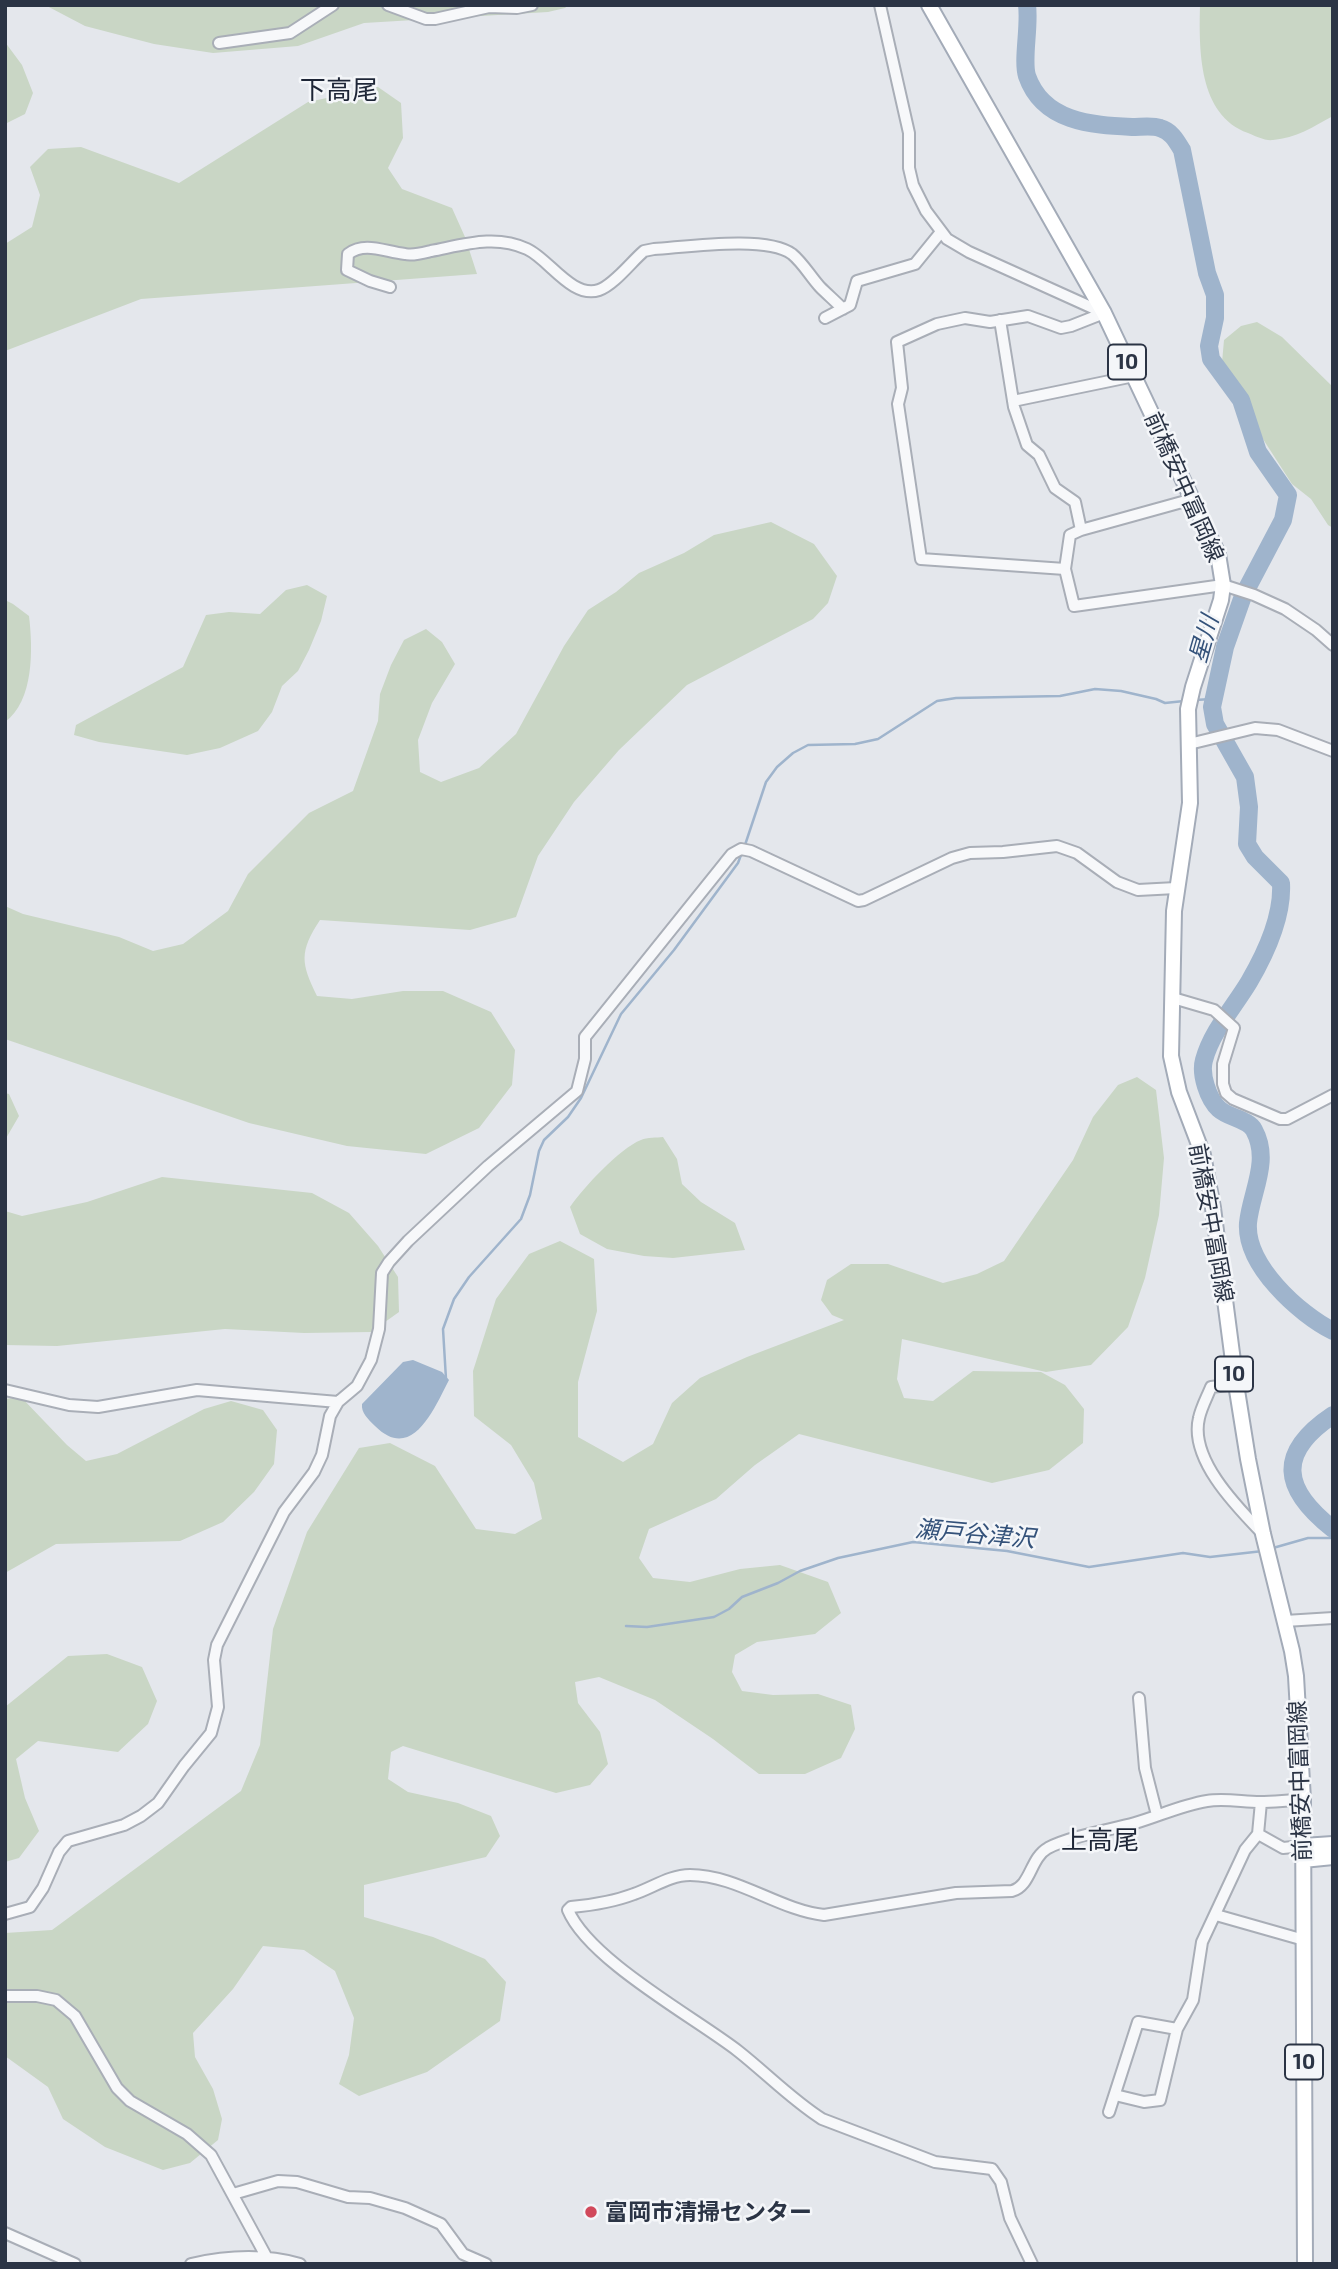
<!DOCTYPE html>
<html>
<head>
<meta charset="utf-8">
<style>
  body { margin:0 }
  #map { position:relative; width:1338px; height:2269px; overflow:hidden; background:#e4e7ec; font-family:"Exo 2",sans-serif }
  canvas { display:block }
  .frame { position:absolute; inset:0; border:7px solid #2b3445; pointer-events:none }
</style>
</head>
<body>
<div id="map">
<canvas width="1338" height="2269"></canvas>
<div class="frame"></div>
</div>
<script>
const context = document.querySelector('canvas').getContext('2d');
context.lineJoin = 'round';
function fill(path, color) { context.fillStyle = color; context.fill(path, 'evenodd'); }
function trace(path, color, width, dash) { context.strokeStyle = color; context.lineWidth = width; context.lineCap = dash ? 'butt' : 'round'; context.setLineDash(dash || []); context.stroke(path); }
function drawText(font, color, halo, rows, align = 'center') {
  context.font = font + ' "Exo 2","Noto Sans JP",sans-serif'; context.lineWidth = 5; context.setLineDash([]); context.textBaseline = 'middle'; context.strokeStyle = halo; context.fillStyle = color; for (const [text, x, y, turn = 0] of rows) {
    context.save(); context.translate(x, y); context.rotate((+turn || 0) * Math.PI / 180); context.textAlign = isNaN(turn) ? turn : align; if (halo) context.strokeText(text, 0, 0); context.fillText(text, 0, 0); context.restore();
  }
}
const green = new Path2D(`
  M45,5H568L565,8L548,12L364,23L298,46L213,53L154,44L85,26Z
  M1200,5H1333V116C1313,127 1296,138 1273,140C1265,141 1255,136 1248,133C1198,115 1199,49 1200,5Z
  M5,42L22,65L33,93L25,114L5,124Z
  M378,87L401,103L403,138L388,168L402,189L452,208L465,237L477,274L141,299L5,351V244L32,227L40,195L30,167L48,149L81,147L179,183L308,102Z
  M1257,322L1282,337L1333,387V528L1328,525L1311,499L1292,484L1221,374L1224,340L1241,326Z
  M771,522L814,544L837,576L828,603L813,619L687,685L619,750L574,802L538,856L516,917L470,930L320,920C299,952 301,963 317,996L352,999L403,991H443L491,1012L515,1050L512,1085L479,1128L426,1154L347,1146L249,1123L5,1039V906L23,914L119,937L153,951L183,944L228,911L248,874L309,813L353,791L378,721L380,694L391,665L404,640L426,629L442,642L455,664L432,703L418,740L420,772L441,782L479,768L516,734L564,646L588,610L616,592L639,573L684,553L714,535Z
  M307,585L327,596L321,621L309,650L298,671L282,686L272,712L258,731L220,748L187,755L99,742L74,735L76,725L183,667L206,615L229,612L260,614L286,590Z
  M5,600L13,604L29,616C33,649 34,701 5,722Z
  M1137,1077L1156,1090L1164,1158L1159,1215L1145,1278L1128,1327L1091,1365L1046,1372L902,1339L897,1379L904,1398L933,1401L973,1371L1041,1372L1065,1385L1084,1409L1083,1443L1049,1470L992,1483L799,1434L755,1465L716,1499L649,1529L639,1558L653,1578L690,1582L740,1569L780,1565L828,1582L841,1613L815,1634L757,1642L735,1655L732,1672L742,1691L773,1695L818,1694L851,1705L855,1729L841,1758L805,1774H759L713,1739L655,1700L599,1677L575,1682L578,1703L600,1732L608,1764L590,1785L556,1793L403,1746L391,1752L388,1779L408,1792L458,1803L491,1816L500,1836L486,1857L364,1885V1917L433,1937L485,1959L506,1982L500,2021L427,2072L359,2096L339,2084L349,2055L354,2018L335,1971L304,1950L263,1946L233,1989L193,2033L195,2057L213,2089L222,2119L218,2140L190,2163L163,2170L105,2147L63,2119L48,2087L5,2056V1933L52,1930L241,1791L260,1745L273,1629L307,1532L359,1448L390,1443L435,1466L476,1529L515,1534L542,1519L534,1483L511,1445L474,1416L473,1371L496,1299L529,1254L560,1241L594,1259L597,1311L578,1382V1437L623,1462L653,1444L672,1403L700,1378L747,1357L844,1320L832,1315L821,1300L827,1280L851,1264H888L943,1283L977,1274L1004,1261L1073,1160L1093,1117L1118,1085Z
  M5,1093L9,1094L19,1116L5,1140Z
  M663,1137L677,1159L682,1184L701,1202L735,1223L745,1250L673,1258L644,1256L607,1249L580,1234L570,1207C583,1188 620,1148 641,1140C647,1137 657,1138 663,1137Z
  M162,1177L312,1193L349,1213L378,1246L398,1277L399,1312L371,1332L304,1333L225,1329L57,1346L5,1345V1211L22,1216L87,1202Z
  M21,1397L67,1445L86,1461L117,1454L204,1409L231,1401L263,1410L277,1430L274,1464L254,1492L223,1522L180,1541L56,1544L5,1573V1399Z
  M107,1654L142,1667L157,1701L148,1724L118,1752L38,1741L16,1759L25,1798L39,1831L19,1858L5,1862V1707L68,1656Z`);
const water = new Path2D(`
  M413,1360L442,1372L449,1380C434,1409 412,1463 375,1426C368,1419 361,1413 362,1404L403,1362Z`);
const stream = new Path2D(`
  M1195,700L1212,699
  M745,845L766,782L777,767L793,753L808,745L855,744L878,739L937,701L956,698L1060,696L1095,689L1121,691L1156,699L1165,703L1184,701
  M446,1379L443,1329L454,1299L469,1277L521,1219L530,1195L539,1151L544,1140L568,1117L581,1098L621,1014L674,950L738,863L741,855
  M1273,1548L1308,1538H1333
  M626,1626L647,1627L714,1617L729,1609L742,1597L778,1583L800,1571L838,1558L913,1542L1007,1551L1089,1567L1183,1553L1210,1557L1263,1551`);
const river = new Path2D(`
  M1027,5C1030,26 1022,60 1027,76C1043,122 1091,125 1132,127C1141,127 1152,125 1160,128C1171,131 1176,140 1182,150L1207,273L1215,295V318L1209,346L1211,359L1241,400L1258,452L1288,495L1283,520L1243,596L1225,647L1212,707L1215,724L1245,777L1249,807L1247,844L1255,857L1281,883C1283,917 1266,953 1249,982C1234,1007 1212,1031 1204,1060C1200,1074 1208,1099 1219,1109C1229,1118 1248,1119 1254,1130C1271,1161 1251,1192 1248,1223C1245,1265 1299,1314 1333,1331
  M1333,1415C1276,1453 1282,1489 1333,1529`);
const minor = new Path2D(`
  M388,5L426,19H435L489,7L517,8L532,5
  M880,5L909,133V168L913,185L926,211L947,239L969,252L1104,313L1071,326L1061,328L1028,316L990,322L965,318L937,324L897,342L902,388L898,404L921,559L1065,569
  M219,43L290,33L333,5
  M390,287L370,281L347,270L348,254C365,241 385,252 405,254C413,256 423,253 431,251C463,245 495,234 527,249C549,259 572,299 599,290C614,285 632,261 644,251L654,249C686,247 767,235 792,254C803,263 810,276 820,287C827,294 835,301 843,309
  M825,318L850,305L857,281L915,264L941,232
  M1000,320L1014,407L1027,445L1039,455L1055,488L1075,502L1081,530
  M1013,401L1134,376
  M1193,499L1081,530L1070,535L1065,569L1074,606L1223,585L1254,595L1285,609L1316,630L1333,645
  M1189,744L1255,728L1278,730L1333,751
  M1173,998L1214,1010L1234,1028L1223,1064V1084L1226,1093L1233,1099L1280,1119H1287L1333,1095
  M1236,1384L1211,1387C1207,1397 1201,1408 1199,1418C1189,1459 1237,1507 1263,1534
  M5,1390L69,1405L98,1407L197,1390L338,1402
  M1285,1621L1333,1618
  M1139,1698L1145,1768L1157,1815
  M1258,1834L1283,1848L1303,1846
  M5,1914L30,1907L43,1888L59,1852L68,1841L124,1825L141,1816L158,1803L184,1766L211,1733L218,1707L214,1660L217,1645L284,1512L314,1472L322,1455L330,1416L338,1402L357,1386L371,1360L379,1329L382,1273L389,1262L408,1241L488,1166L577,1091L585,1059V1037L732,854L741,849L751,851L858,901L864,900L952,858L970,853L1003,852L1057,846L1077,853L1117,882L1138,890L1176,888
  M1216,1915L1304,1940
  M5,1996H37L56,2000L75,2016L117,2088L130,2101L187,2134L211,2155L267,2258
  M1115,2095L1144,2102L1160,2100L1177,2029L1193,2000L1202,1942L1245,1850L1258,1834L1261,1802
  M1109,2112L1138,2022L1177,2029
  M233,2194L278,2181L297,2182L348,2197L370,2198L405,2208L441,2224L463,2254L486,2264
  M5,2233L75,2264
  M191,2264C226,2256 265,2254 300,2264
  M1032,2264L1010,2218L1001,2182L992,2169L935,2162L822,2119C792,2100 766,2073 738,2051C694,2017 589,1960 568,1910L571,1907C593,1905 613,1902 634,1894C652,1888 670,1875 690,1875C737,1875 779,1910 824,1915L956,1893L1012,1891C1031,1886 1030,1858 1048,1848C1071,1836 1110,1830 1135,1823C1159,1816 1182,1805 1207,1801C1224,1798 1243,1802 1260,1802C1275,1802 1289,1800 1303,1800`);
const major = new Path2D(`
  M929,5L1104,313L1218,554L1223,585L1221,600L1193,687L1188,709L1190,803L1174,911L1171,1056L1179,1092L1203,1155L1213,1208L1236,1384L1248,1459L1263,1534L1292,1651L1296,1676L1303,1800L1305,2264
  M1303,1846L1333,1844
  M1303,1860L1333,1857`);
const markers = [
  [591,2212,7,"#d1495b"]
];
const shields = [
  [1127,362,38],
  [1234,1374,38],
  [1304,2062,38]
];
const shieldNames = [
  ["10",1127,362],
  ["10",1234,1374],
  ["10",1304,2062]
];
const streetNames = [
  ["前橋安中富岡線",1184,487,66],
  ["前橋安中富岡線",1211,1223,80],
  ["前橋安中富岡線",1300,1781,-92]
];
const poiNames = [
  ["富岡市清掃センター",605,2212]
];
const waterNames = [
  ["星川",1204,639,-74],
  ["瀬戸谷津沢",975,1534,5]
];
const quarterNames = [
  ["下高尾",339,90],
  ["上高尾",1100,1840]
];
fill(green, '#c9d6c5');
fill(water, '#9fb4cc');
trace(stream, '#9fb4cc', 2.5);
trace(river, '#9fb4cc', 18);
trace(minor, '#a9aeb7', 14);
trace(major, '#a3abb8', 18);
trace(minor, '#f7f8fa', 10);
trace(major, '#fff', 14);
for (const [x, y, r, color] of markers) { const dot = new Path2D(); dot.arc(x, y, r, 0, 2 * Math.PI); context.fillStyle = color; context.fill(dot); trace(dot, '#f4f6f9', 2.5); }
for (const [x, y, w] of shields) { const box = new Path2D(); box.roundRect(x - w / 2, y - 17.5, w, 35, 5); context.fillStyle = '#f4f6f9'; context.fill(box); trace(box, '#2b3445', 2); }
drawText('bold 21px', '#2b3445', null, shieldNames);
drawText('23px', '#2b3445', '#f4f6f9', streetNames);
drawText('bold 23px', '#2b3445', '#f4f6f9', poiNames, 'left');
drawText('italic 24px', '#34527a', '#f4f6f9', waterNames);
drawText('26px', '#1d2536', '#f4f6f9', quarterNames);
</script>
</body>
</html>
